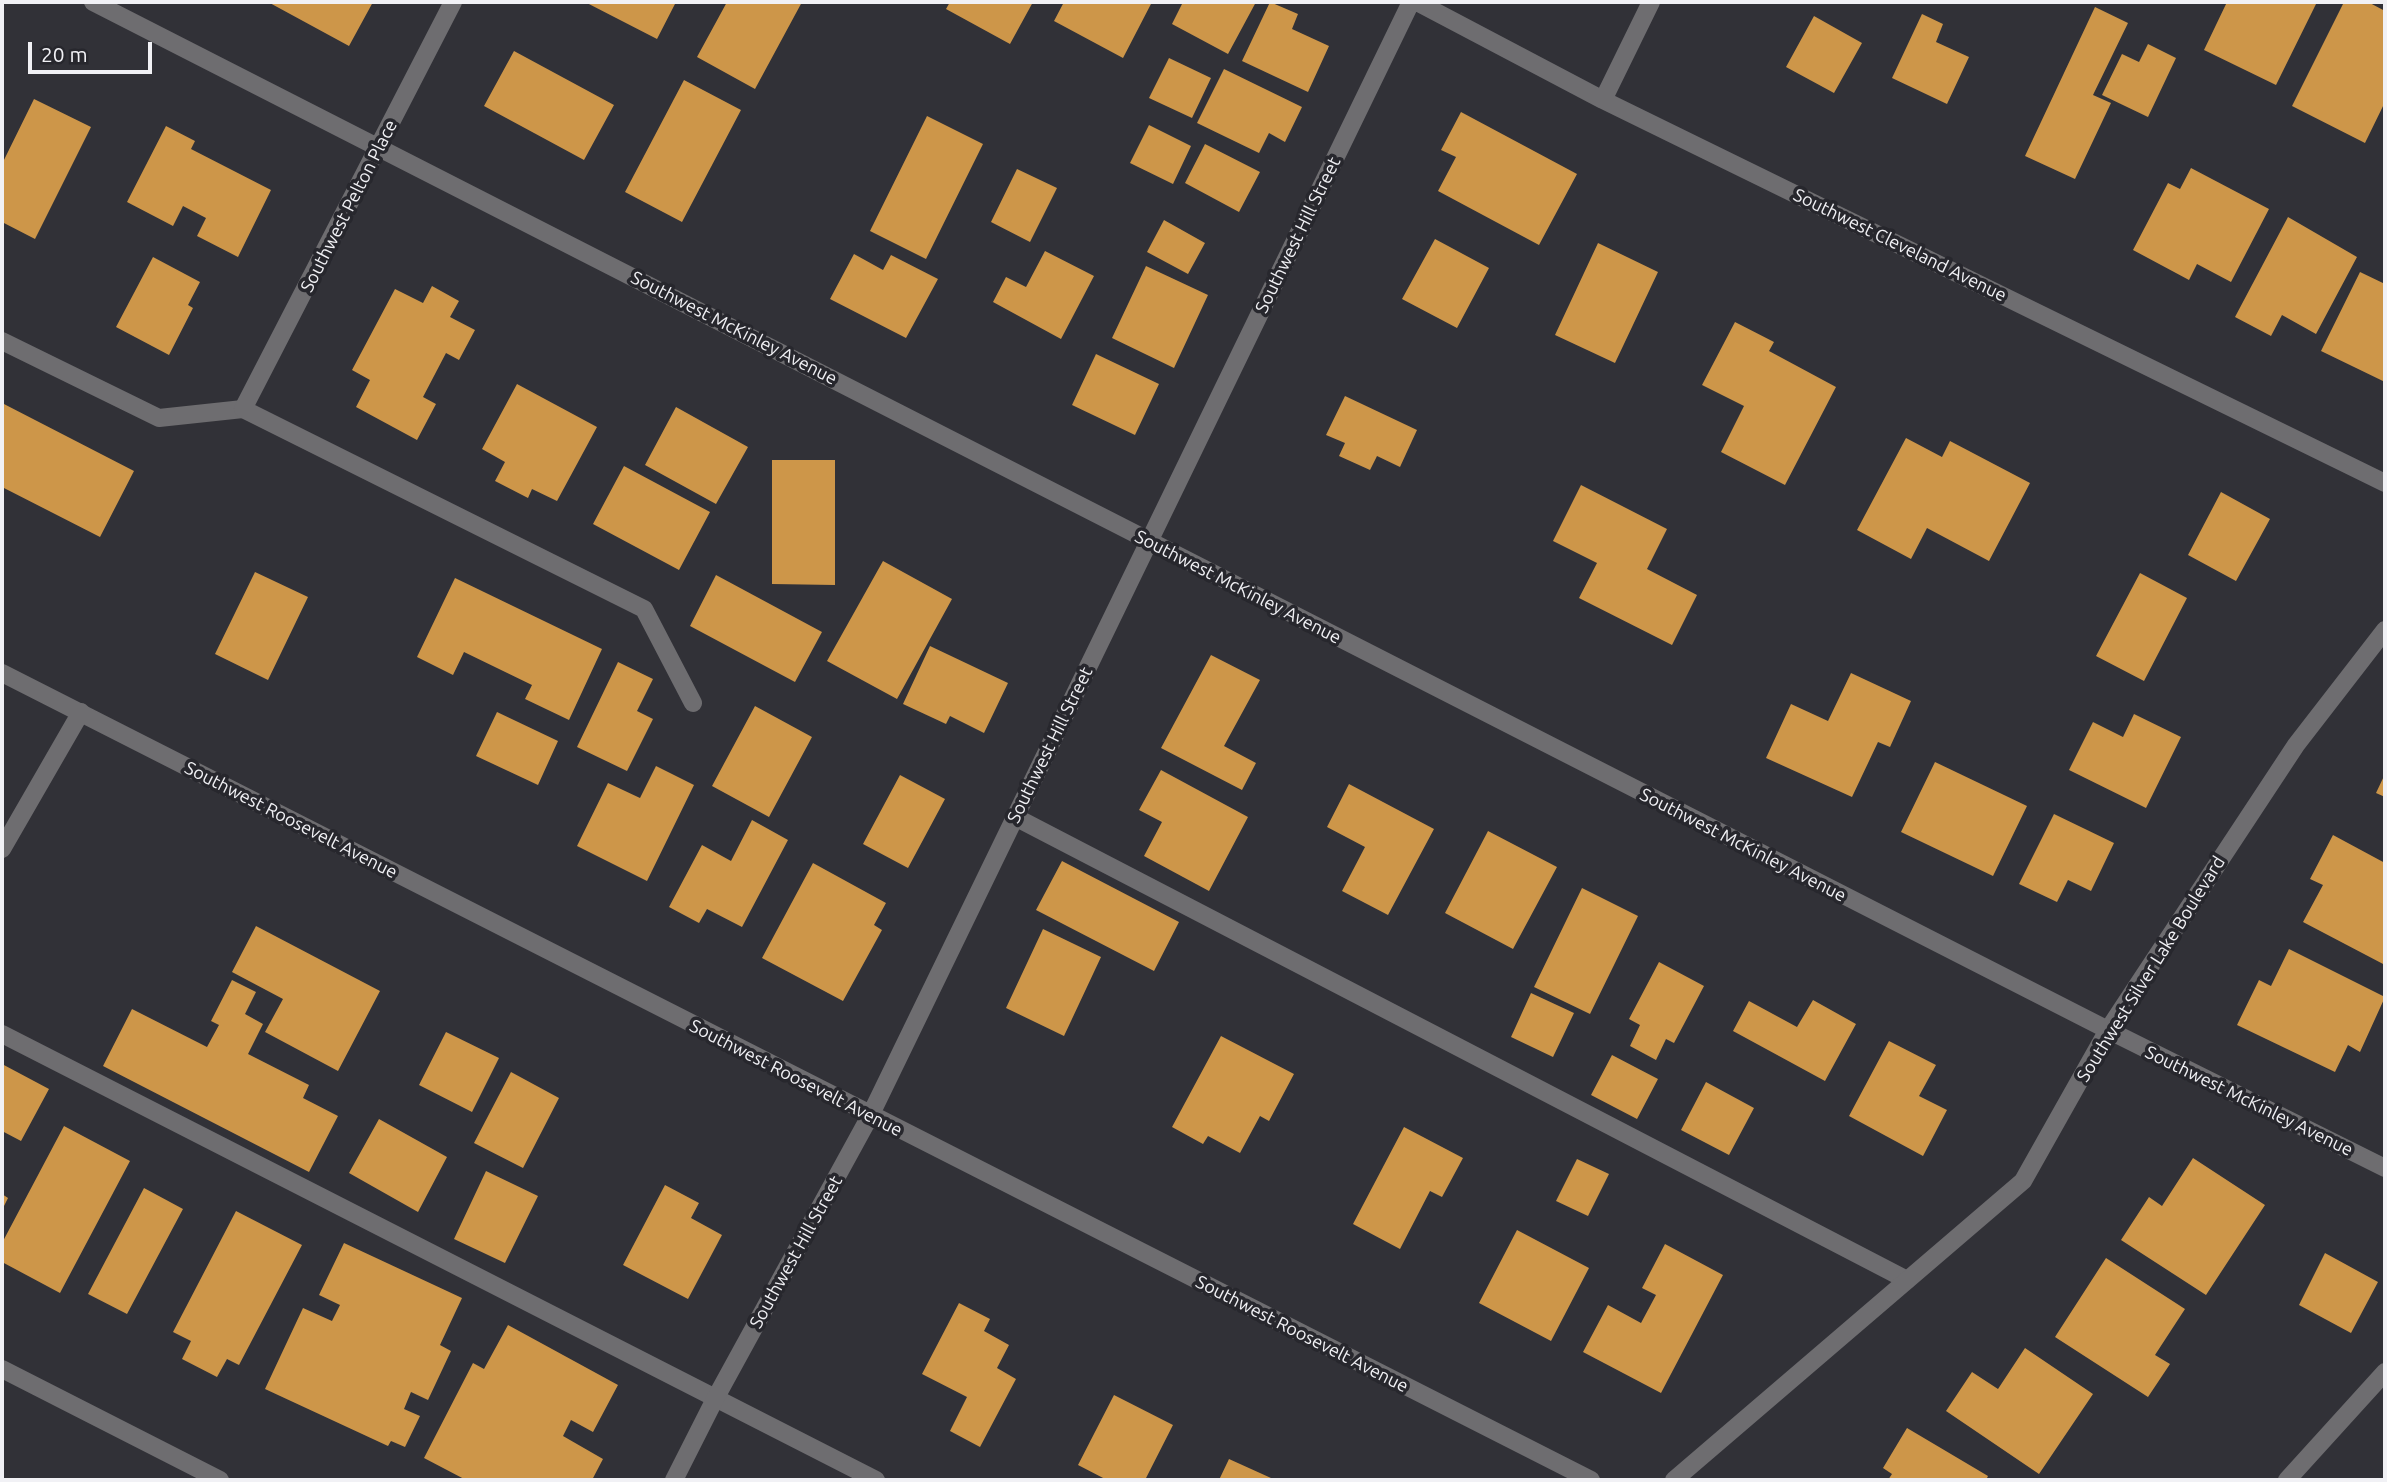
<!DOCTYPE html>
<html>
<head>
<meta charset="utf-8">
<style>
  body { margin:0 }
  #map { position:relative; width:2387px; height:1482px; overflow:hidden; background:#313137; font-family:Ubuntu,sans-serif }
  canvas { display:block }
  .frame { position:absolute; inset:0; border:4px solid #f1f1f5; pointer-events:none }
  .scale { position:absolute; left:28px; top:42px; width:124px; height:32px; box-sizing:border-box; border:4px solid #f1f1f5; border-top:0; padding-left:9px; font-size:21px; line-height:24px; white-space:nowrap; color:#f1f1f5; -webkit-text-stroke:5px #27272d; paint-order:stroke }
</style>
</head>
<body>
<div id="map">
<canvas width="2387" height="1482"></canvas>
<div class="frame"></div>
<div class="scale">20 m</div>
</div>
<script>
const context = document.querySelector('canvas').getContext('2d');
context.lineJoin = 'round';
function fill(path, color) { context.fillStyle = color; context.fill(path, 'evenodd'); }
function trace(path, color, width, dash) { context.strokeStyle = color; context.lineWidth = width; context.lineCap = dash ? 'butt' : 'round'; context.setLineDash(dash || []); context.stroke(path); }
function drawText(font, color, halo, rows, align = 'center') {
  context.font = font + ' Ubuntu,sans-serif'; context.lineWidth = 7; context.setLineDash([]); context.textBaseline = 'middle'; context.strokeStyle = halo; context.fillStyle = color; for (const [text, x, y, turn = 0] of rows) {
    context.save(); context.translate(x, y); context.rotate((+turn || 0) * Math.PI / 180); context.textAlign = isNaN(turn) ? turn : align; if (halo) context.strokeText(text, 0, 0); context.fillText(text, 0, 0); context.restore();
  }
}
const building = new Path2D(`
  M268,2H373L349,46Z
  M585,2H676L657,39Z
  M727,2H802L755,89L697,57Z
  M950,2H1033L1010,44L946,9Z
  M1064,2H1152L1123,58L1054,21Z
  M1183,2H1256L1228,54L1172,24Z
  M1270,2L1298,14L1292,29L1329,46L1308,92L1242,61Z
  M2227,2H2317L2276,85L2204,50Z
  M2344,2H2368L2385,11V102L2365,143L2292,106Z
  M2095,7L2128,23L2093,95L2111,103L2075,179L2025,156Z
  M1922,14L1943,24L1936,42L1969,57L1947,104L1892,78Z
  M1814,16L1862,43L1834,93L1786,67Z
  M2148,44L2176,58L2148,117L2102,95L2122,54L2139,62Z
  M514,51L614,105L584,160L484,106Z
  M1169,58L1211,78L1192,118L1149,98Z
  M1224,69L1302,107L1285,142L1269,133L1259,153L1197,123Z
  M684,80L741,110L682,222L625,192Z
  M34,99L91,127L35,239L2,222V164Z
  M1461,112L1577,174L1539,245L1438,191L1456,157L1441,150Z
  M927,116L983,144L926,259L870,231Z
  M1149,125L1191,146L1173,184L1130,163Z
  M166,126L195,141L191,149L271,190L238,257L197,236L206,218L183,206L173,226L127,202Z
  M1205,144L1260,172L1239,212L1185,183Z
  M2191,168L2269,209L2231,282L2197,264L2189,280L2133,250L2168,183L2180,189Z
  M1017,169L1057,188L1030,242L991,222Z
  M2288,217L2357,257L2316,334L2282,315L2271,336L2235,317Z
  M1164,220L1205,243L1188,274L1147,252Z
  M1435,239L1489,268L1457,328L1402,299Z
  M1598,243L1658,272L1615,363L1555,335Z
  M1045,251L1094,276L1061,339L993,302L1006,277L1026,287Z
  M854,254L883,270L891,255L938,279L906,338L830,299Z
  M153,257L200,282L188,305L193,308L169,355L116,327Z
  M1146,266L1208,295L1174,368L1112,338Z
  M2360,272L2385,284V382L2321,351Z
  M432,286L459,301L450,317L475,330L459,360L446,353L423,397L436,404L417,440L356,407L370,380L352,370L395,289L423,303Z
  M1735,322L1774,342L1769,351L1836,387L1785,485L1721,452L1744,406L1702,385Z
  M1096,354L1159,384L1135,435L1072,405Z
  M517,384L597,427L557,501L532,489L528,498L495,481L505,462L482,449Z
  M1345,396L1417,430L1400,467L1377,456L1370,470L1339,456L1345,443L1326,435Z
  M2,403L134,471L100,537L2,487Z
  M676,407L748,447L716,504L645,465Z
  M1906,438L1942,457L1950,441L2030,483L1989,561L1927,528L1911,559L1857,530Z
  M772,460H835V585L772,584Z
  M624,466L710,512L679,570L593,524Z
  M1581,485L1667,529L1647,569L1697,595L1672,645L1579,598L1597,563L1553,541Z
  M2221,492L2270,519L2236,581L2188,555Z
  M883,561L952,599L897,699L827,661Z
  M255,572L308,597L268,680L215,654Z
  M2140,573L2187,598L2144,681L2096,656Z
  M716,575L822,632L795,682L690,626Z
  M455,578L602,649L569,720L525,699L532,685L464,652L453,675L417,657Z
  M930,646L1008,683L984,733L950,716L946,724L903,704Z
  M1211,655L1260,680L1224,746L1256,763L1242,790L1161,748Z
  M618,662L653,679L637,711L653,719L627,771L577,747Z
  M1851,673L1911,701L1890,747L1878,742L1852,797L1766,758L1791,704L1828,721Z
  M755,706L812,737L769,817L712,786Z
  M497,712L558,741L538,785L476,756Z
  M2134,714L2181,737L2146,808L2069,770L2093,722L2123,737Z
  M1935,762L2027,806L1993,876L1901,832Z
  M656,766L694,785L647,881L577,846L608,783L640,798Z
  M1161,770L1248,817L1209,891L1144,856L1162,822L1139,810Z
  M2385,774V797L2376,793Z
  M900,775L945,799L908,868L863,844Z
  M1349,784L1434,829L1388,915L1342,891L1365,847L1327,827Z
  M2054,814L2114,843L2091,891L2068,880L2057,902L2019,884Z
  M752,820L788,840L742,927L707,909L699,923L669,907L702,845L731,861Z
  M1488,831L1557,867L1513,949L1445,913Z
  M2333,835L2385,863V965L2303,922L2323,885L2310,879Z
  M1062,861L1179,922L1154,971L1036,910Z
  M813,863L886,903L874,925L882,930L843,1001L762,958Z
  M1582,888L1638,916L1590,1014L1534,987Z
  M256,926L380,991L338,1071L265,1032L283,999L232,972Z
  M1043,929L1101,957L1064,1036L1006,1008Z
  M2289,949L2385,997L2360,1052L2348,1045L2335,1072L2237,1025L2259,980L2271,986Z
  M1659,962L1704,986L1674,1043L1666,1039L1656,1060L1630,1046L1640,1025L1629,1019Z
  M232,980L256,992L245,1014L263,1024L248,1054L309,1085L303,1098L338,1116L309,1172L103,1066L132,1009L207,1047L219,1025L211,1021Z
  M1531,993L1574,1013L1553,1057L1511,1037Z
  M1813,1000L1856,1024L1825,1081L1733,1031L1749,1001L1797,1027Z
  M446,1032L499,1058L472,1112L419,1085Z
  M1221,1036L1294,1074L1269,1121L1260,1116L1240,1153L1208,1136L1203,1144L1172,1127Z
  M1889,1041L1936,1065L1919,1096L1947,1110L1923,1156L1849,1116Z
  M1612,1055L1658,1079L1637,1119L1591,1095Z
  M2,1064L49,1089L21,1141L2,1131Z
  M511,1072L559,1098L523,1168L474,1143Z
  M1706,1082L1754,1108L1729,1155L1681,1130Z
  M379,1119L447,1157L418,1212L349,1173Z
  M64,1126L130,1161L60,1293L2,1262V1243Z
  M1404,1127L1463,1158L1442,1197L1430,1191L1400,1249L1353,1224Z
  M2193,1158L2265,1205L2206,1295L2121,1240L2149,1197L2162,1206Z
  M1577,1159L1609,1174L1588,1216L1556,1201Z
  M486,1171L538,1196L505,1263L454,1239Z
  M665,1185L699,1203L691,1218L722,1235L688,1299L623,1265Z
  M144,1188L183,1209L127,1314L88,1294Z
  M2,1194L8,1198L2,1210Z
  M236,1211L302,1245L239,1365L227,1359L217,1377L182,1359L191,1341L173,1332Z
  M1517,1230L1589,1268L1551,1341L1479,1303Z
  M344,1243L462,1298L440,1345L451,1351L428,1400L411,1392L404,1409L420,1416L405,1447L391,1441L388,1446L265,1389L303,1308L332,1321L340,1305L319,1295Z
  M1665,1244L1723,1275L1661,1393L1583,1352L1608,1305L1641,1323L1656,1295L1642,1288Z
  M2325,1253L2378,1282L2351,1333L2299,1305Z
  M2106,1258L2185,1309L2155,1355L2170,1364L2148,1397L2055,1337Z
  M959,1303L990,1319L984,1331L1009,1345L997,1368L1016,1379L980,1447L950,1431L967,1397L922,1374Z
  M508,1325L618,1385L593,1432L571,1420L563,1436L603,1459L592,1480H466L424,1458L473,1363L484,1369Z
  M2025,1348L2093,1394L2039,1474L1946,1411L1972,1372L1998,1389Z
  M1114,1395L1173,1425L1145,1480H1107L1078,1465Z
  M1907,1428L1988,1476L1986,1480H1888L1892,1474L1883,1468Z
  M1229,1459L1271,1478L1270,1480H1219Z`);
const service = new Path2D(`
  M2,341L159,418L243,409
  M1015,817L1907,1280
  M2,1034L876,1480`);
const minor = new Path2D(`
  M93,2L2108,1030L2385,1168
  M453,2L243,409L644,609L693,703
  M1417,2L1603,100L2385,483
  M1603,100L1651,2
  M2,673L1591,1480
  M2,849L81,712
  M2,1369L220,1480
  M674,1480L715,1399L870,1116L1411,2
  M1674,1480L2023,1181L2108,1030L2296,745L2385,630
  M2287,1480L2385,1372`);
const streetNames = [
  ["Southwest Pelton Place",349,206,-63],
  ["Southwest Hill Street",1298,235,-64],
  ["Southwest Cleveland Avenue",1900,245,26],
  ["Southwest McKinley Avenue",734,328,27],
  ["Southwest McKinley Avenue",1238,587,27],
  ["Southwest Hill Street",1050,745,-64],
  ["Southwest Roosevelt Avenue",291,820,27],
  ["Southwest McKinley Avenue",1743,845,27],
  ["Southwest Silver Lake Boulevard",2151,969,-58],
  ["Southwest Roosevelt Avenue",796,1078,27],
  ["Southwest McKinley Avenue",2249,1101,26],
  ["Southwest Hill Street",796,1252,-61],
  ["Southwest Roosevelt Avenue",1302,1334,27]
];
fill(building, '#cd9649');
trace(service, '#6e6d70', 18);
trace(minor, '#6e6d70', 18);
drawText('18px', '#f1f1f5', '#27272d', streetNames);
</script>
</body>
</html>
